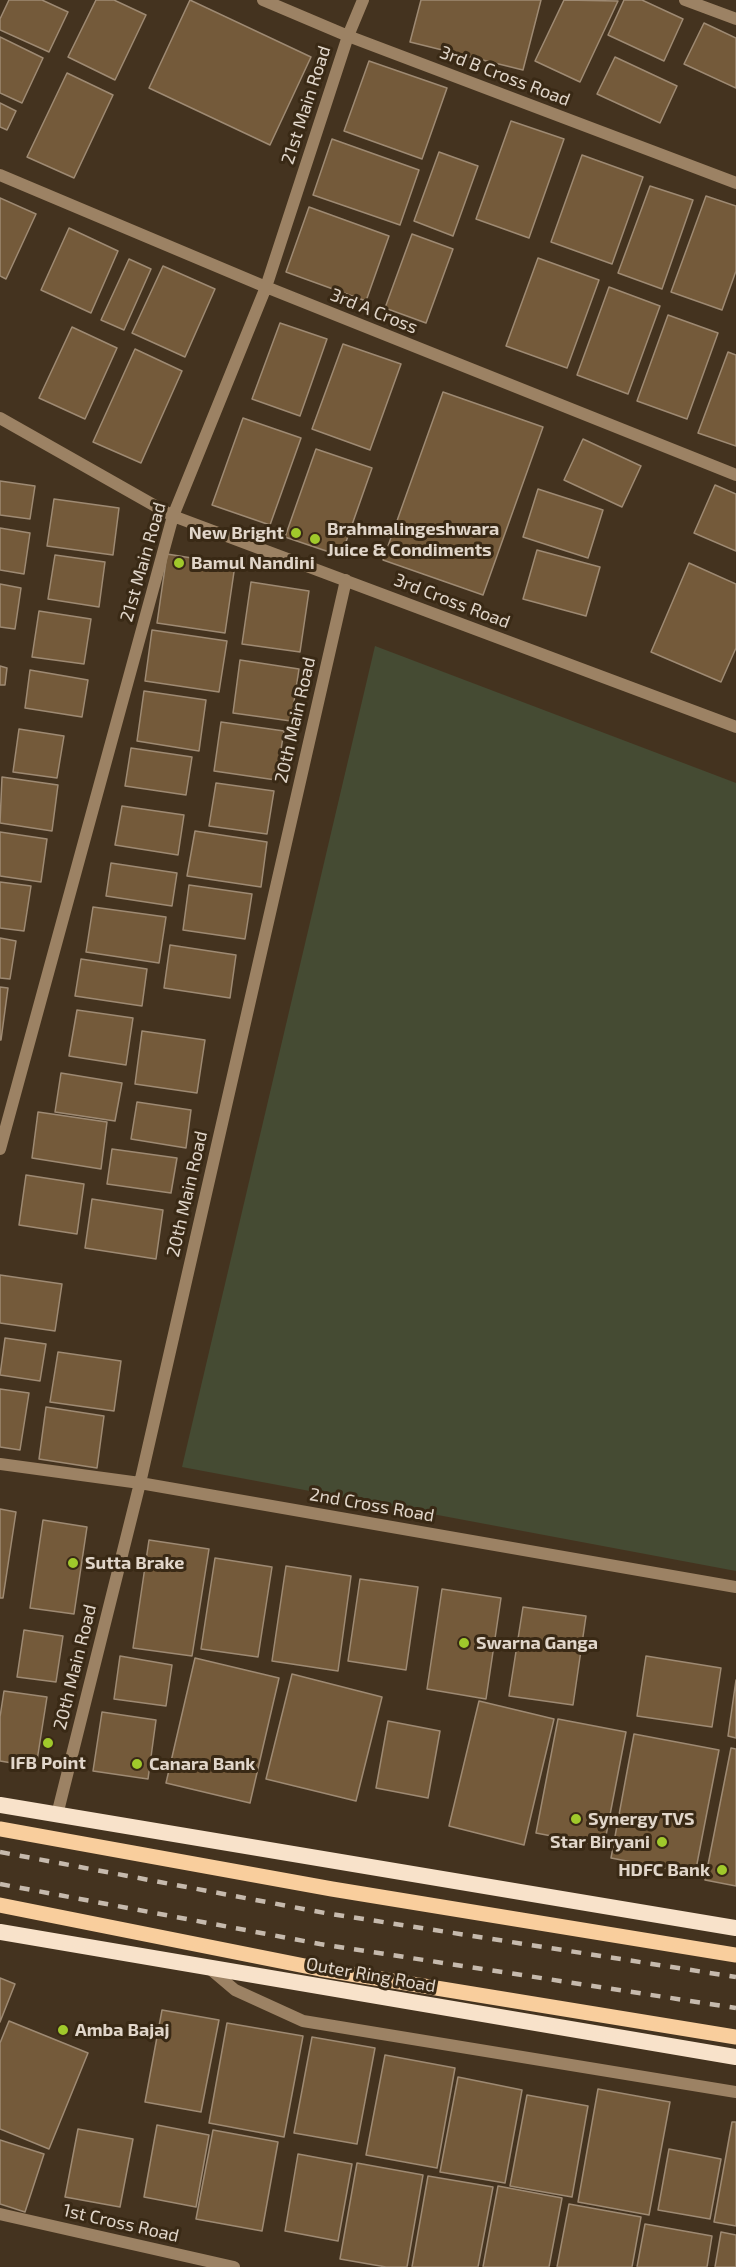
<!DOCTYPE html>
<html>
<head>
<meta charset="utf-8">
<style>
  body { margin:0 }
  canvas { display:block; background:#44331f }
</style>
</head>
<body>
<canvas width="736" height="2267"></canvas>
<script>
const context = document.querySelector('canvas').getContext('2d');
context.lineJoin = 'round';
function fill(path, color) { context.fillStyle = color; context.fill(path, 'evenodd'); }
function trace(path, color, width, dash) { context.strokeStyle = color; context.lineWidth = width; context.lineCap = dash ? 'butt' : 'round'; context.setLineDash(dash || []); context.stroke(path); }
function drawText(font, color, halo, rows, align = 'center') {
  context.font = font + ' "Exo 2",sans-serif'; context.lineWidth = 6; context.setLineDash([]); context.textBaseline = 'middle'; context.strokeStyle = halo; context.fillStyle = color; for (const [text, x, y, turn = 0] of rows) {
    context.save(); context.translate(x, y); context.rotate((+turn || 0) * Math.PI / 180); context.textAlign = isNaN(turn) ? turn : align; if (halo) context.strokeText(text, 0, 0); context.fillText(text, 0, 0); context.restore();
  }
}
const green = new Path2D(`
  M375,646L736,783V1571L182,1467Z`);
const building = new Path2D(`
  M9,0H42L68,12L49,52L0,30V19Z
  M96,0H114L146,15L115,80L68,57Z
  M190,0L311,57L270,145L149,88Z
  M421,0H541L523,70L410,42Z
  M564,0L618,1L580,82L535,61Z
  M624,0H642L683,19L664,61L608,35Z
  M704,23L736,38V88L684,64Z
  M0,37L43,58L22,103L0,93Z
  M615,57L677,86L660,123L597,94Z
  M369,61L447,88L422,159L344,131Z
  M67,73L113,95L74,178L27,157Z
  M0,103L16,111L7,130L0,127Z
  M511,121L564,139L529,238L476,219Z
  M332,139L419,170L400,225L313,195Z
  M439,152L478,166L453,236L414,221Z
  M582,155L643,177L612,264L551,242Z
  M650,186L693,200L662,289L618,273Z
  M706,196L736,206V271L722,310L671,292Z
  M0,198L36,214L6,279L0,276Z
  M309,207L389,236L366,301L286,272Z
  M69,228L118,251L91,313L41,290Z
  M412,234L453,249L426,323L385,308Z
  M538,258L599,280L567,368L506,346Z
  M129,259L151,269L124,330L101,320Z
  M163,266L215,289L185,357L132,333Z
  M609,287L660,306L628,394L577,375Z
  M668,315L718,333L687,419L637,401Z
  M280,323L327,339L300,416L252,399Z
  M72,327L117,348L85,419L39,398Z
  M343,344L401,364L370,450L312,429Z
  M135,349L182,371L141,463L93,442Z
  M728,352L736,355V446L698,433Z
  M443,392L543,427L483,595L383,560Z
  M243,418L301,438L270,525L212,505Z
  M583,439L641,466L622,507L564,480Z
  M316,449L372,468L341,556L285,537Z
  M0,481L35,486L30,519L0,515Z
  M715,485L736,494V551L694,533Z
  M538,489L603,510L588,558L523,537Z
  M54,499L119,508L113,555L47,546Z
  M0,528L30,533L24,574L0,570Z
  M537,550L600,567L586,616L523,599Z
  M167,554L235,565L225,633L157,623Z
  M55,555L105,562L99,607L48,599Z
  M689,563L736,584V648L721,682L651,652Z
  M251,582L309,591L300,652L242,644Z
  M0,584L21,588L15,629L0,627Z
  M39,611L91,619L84,664L32,657Z
  M152,630L227,641L219,692L145,681Z
  M240,660L299,669L291,721L233,713Z
  M0,666L7,668L5,685H0Z
  M30,670L88,680L82,717L25,708Z
  M144,691L206,700L199,751L137,741Z
  M221,722L284,731L276,780L214,771Z
  M19,729L64,736L57,778L13,772Z
  M131,748L192,757L186,795L125,786Z
  M2,777L58,785L52,831L0,823Z
  M216,783L274,791L267,834L209,826Z
  M122,806L184,815L178,855L115,845Z
  M195,831L267,842L261,887L187,876Z
  M0,832L47,839L41,882L0,876Z
  M111,863L177,873L172,906L106,896Z
  M0,882L31,886L24,931L0,928Z
  M189,885L252,894L245,939L183,930Z
  M93,907L166,917L159,963L86,952Z
  M0,938L16,941L10,979L0,978Z
  M170,945L236,955L230,998L164,988Z
  M81,959L147,969L142,1006L75,996Z
  M0,987L8,988L1,1040H0Z
  M77,1010L133,1018L126,1065L69,1056Z
  M142,1031L205,1040L197,1093L135,1084Z
  M61,1073L122,1083L115,1121L55,1112Z
  M137,1102L191,1110L186,1148L131,1139Z
  M38,1112L107,1122L101,1169L32,1158Z
  M112,1149L177,1158L171,1193L107,1184Z
  M26,1175L84,1184L77,1234L19,1225Z
  M92,1199L163,1210L156,1259L85,1248Z
  M0,1275L62,1284L55,1331L0,1323Z
  M5,1338L46,1344L40,1381L0,1375Z
  M58,1352L121,1361L114,1411L50,1402Z
  M0,1389L29,1393L20,1450L0,1447Z
  M46,1407L104,1416L97,1468L39,1459Z
  M0,1509L16,1512L3,1598H0Z
  M43,1520L87,1527L74,1614L30,1608Z
  M149,1540L209,1549L192,1656L133,1648Z
  M215,1558L272,1567L258,1657L201,1649Z
  M286,1566L351,1576L338,1671L272,1661Z
  M360,1579L418,1587L406,1670L348,1661Z
  M442,1589L501,1598L486,1699L427,1689Z
  M523,1607L586,1616L573,1705L509,1696Z
  M24,1630L63,1636L56,1682L17,1677Z
  M120,1656L172,1665L166,1706L114,1699Z
  M646,1656L721,1668L712,1727L637,1716Z
  M195,1658L279,1678L250,1803L166,1783Z
  M292,1674L382,1697L356,1801L266,1779Z
  M736,1680V1738L728,1736Z
  M4,1691L47,1697L36,1767L0,1761V1717Z
  M479,1701L554,1719L524,1845L449,1826Z
  M102,1712L156,1720L148,1779L93,1771Z
  M558,1719L626,1732L604,1846L536,1833Z
  M388,1721L440,1731L428,1798L376,1788Z
  M634,1734L719,1750L695,1874L611,1858Z
  M731,1748L736,1749V1886L705,1880Z
  M0,1978L15,1984L0,2022Z
  M162,2010L219,2020L201,2112L145,2102Z
  M9,2021L88,2053L49,2149L0,2129V2043Z
  M227,2023L303,2036L284,2137L209,2123Z
  M312,2037L375,2048L357,2144L294,2133Z
  M385,2055L455,2068L437,2168L366,2155Z
  M458,2077L522,2090L505,2183L440,2172Z
  M598,2089L670,2102L649,2215L578,2202Z
  M527,2095L588,2106L572,2197L510,2186Z
  M732,2122H736V2226L714,2222Z
  M157,2125L209,2135L196,2207L144,2197Z
  M78,2129L133,2139L120,2207L65,2197Z
  M213,2130L278,2142L262,2231L196,2219Z
  M0,2140L44,2154L25,2212L0,2204Z
  M669,2149L721,2159L710,2219L658,2210Z
  M298,2154L352,2164L338,2241L285,2231Z
  M357,2163L423,2175L407,2267H386L340,2259Z
  M428,2176L493,2187L478,2267H412Z
  M498,2186L562,2198L549,2267H483Z
  M569,2204L641,2217L632,2267H557Z
  M645,2224L712,2236L707,2267H637Z
  M721,2232L736,2235V2267H715Z`);
const minor = new Path2D(`
  M263,0L348,36L736,183
  M685,0L736,19
  M0,175L266,287L736,475
  M0,418L173,516L736,727
  M0,1149L173,516L266,287L348,36L363,0
  M0,1464L140,1483L736,1587
  M57,1815L140,1483L346,580
  M209,1968L235,1990L303,2021L736,2092
  M0,2214L234,2267`);
const primary = new Path2D(`
  M0,1829L332,1889L736,1955
  M0,1905L320,1969L736,2037`);
const trunk = new Path2D(`
  M0,1805L736,1928
  M0,1932L736,2057`);
const rail = new Path2D(`
  M0,1852L325,1913L736,1977
  M0,1884L320,1944L736,2008`);
const markers = [
  [296,533,6,"#a0c92b"],
  [315,539,6,"#a0c92b"],
  [179,563,6,"#a0c92b"],
  [73,1563,6,"#a0c92b"],
  [464,1643,6,"#a0c92b"],
  [48,1743,6,"#a0c92b"],
  [137,1764,6,"#a0c92b"],
  [576,1819,6,"#a0c92b"],
  [662,1842,6,"#a0c92b"],
  [722,1870,6,"#a0c92b"],
  [63,2030,6,"#a0c92b"]
];
const streetNames = [
  ["3rd B Cross Road",505,76,21],
  ["21st Main Road",306,105,-72],
  ["3rd A Cross",374,311,22],
  ["21st Main Road",143,562,-74],
  ["3rd Cross Road",452,601,21],
  ["20th Main Road",295,720,-77],
  ["20th Main Road",187,1194,-77],
  ["2nd Cross Road",372,1505,10],
  ["20th Main Road",75,1667,-76],
  ["Outer Ring Road",371,1975,10],
  ["1st Cross Road",121,2223,13]
];
const poiNames = [
  ["Brahmalingeshwara",327,529],
  ["Juice & Condiments",327,550],
  ["New Bright",284,533,"right"],
  ["Bamul Nandini",191,563],
  ["Sutta Brake",85,1563],
  ["Swarna Ganga",476,1643],
  ["IFB Point",48,1763,"center"],
  ["Canara Bank",149,1764],
  ["Synergy TVS",588,1819],
  ["Star Biryani",650,1842,"right"],
  ["HDFC Bank",710,1870,"right"],
  ["Amba Bajaj",75,2030]
];
fill(green, '#454b33');
fill(building, '#745a3a');
trace(building, '#9e8a73', 1.5);
trace(minor, '#9c8264', 12);
trace(primary, '#f9ce9d', 15);
trace(trunk, '#f8e2ca', 16);
trace(rail, '#c6baad', 4.5, [10, 10]);
for (const [x, y, r, color] of markers) { const dot = new Path2D(); dot.arc(x, y, r, 0, 2 * Math.PI); context.fillStyle = color; context.fill(dot); trace(dot, '#392915', 2); }
drawText('18px', '#e1d6ca', '#392915', streetNames);
drawText('bold 18px', '#e1d6ca', '#392915', poiNames, 'left');
</script>
</body>
</html>
